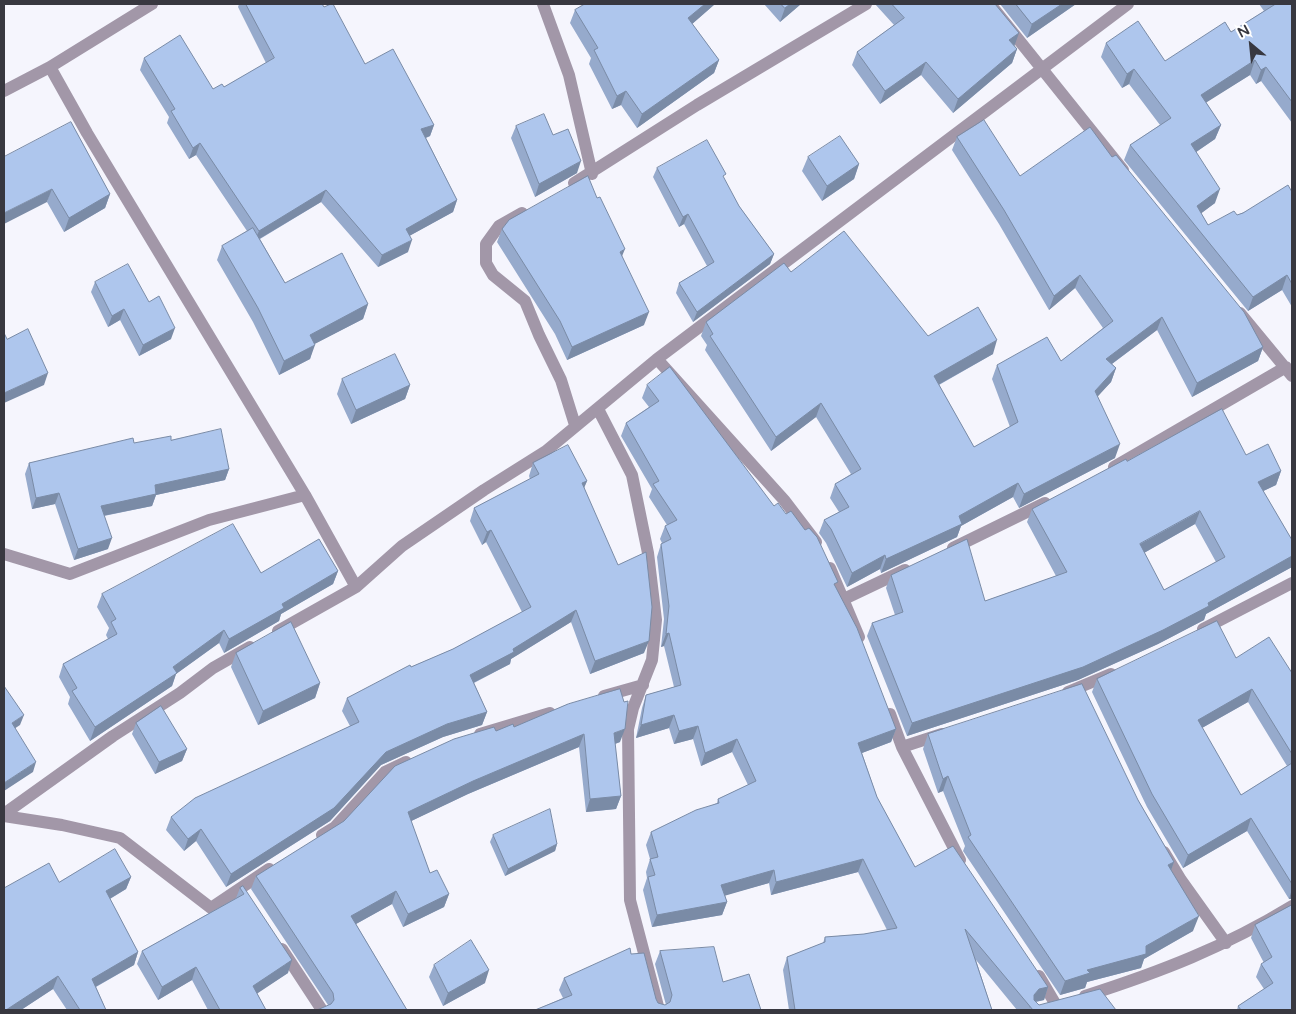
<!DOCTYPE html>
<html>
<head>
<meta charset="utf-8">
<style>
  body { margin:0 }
  #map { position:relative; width:1296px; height:1014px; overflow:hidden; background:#f5f5fd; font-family:"Varela Round",sans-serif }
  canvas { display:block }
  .frame { position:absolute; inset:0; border:5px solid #383840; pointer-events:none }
  .north { position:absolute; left:1226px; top:20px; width:50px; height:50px; -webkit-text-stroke:4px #fff; paint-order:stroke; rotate:332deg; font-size:14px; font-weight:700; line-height:20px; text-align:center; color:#383840 }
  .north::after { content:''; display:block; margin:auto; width:18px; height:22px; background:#383840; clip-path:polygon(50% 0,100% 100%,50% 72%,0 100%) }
</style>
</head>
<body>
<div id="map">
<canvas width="1296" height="1014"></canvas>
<div class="frame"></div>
<div class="north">N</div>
</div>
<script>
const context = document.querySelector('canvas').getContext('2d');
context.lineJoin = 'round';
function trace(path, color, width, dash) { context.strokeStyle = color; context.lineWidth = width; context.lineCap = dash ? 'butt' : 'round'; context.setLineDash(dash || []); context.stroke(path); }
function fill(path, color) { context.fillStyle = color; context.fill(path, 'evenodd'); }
const minor = new Path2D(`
  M543,4L569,75L592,174
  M990,4L1123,170
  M50,67L87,133L305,495L356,587
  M4,91L50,67L152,4
  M574,183L697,105L866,4
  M522,213L499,226L486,244V263L493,275L525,301L539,335L561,380L575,425
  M1240,313L1292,376
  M657,359L784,500L816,542
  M598,409L632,475L648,553L656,620L652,660L633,708L628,729L630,900L659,1010
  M1114,467L1286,367
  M953,548L1045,503
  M4,554L70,574L209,520L305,495
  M830,568L859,637
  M844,599L905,570
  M1203,629L1292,583
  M278,631L356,587L402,546L484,490L546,451L657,359L1128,4
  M1068,692L1111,674
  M604,696L643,685
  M890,714L902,747L960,860
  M480,734L550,713
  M902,747L942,734
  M4,814L113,736L180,693L213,668L250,647
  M4,816L62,825L120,838L211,908L269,869
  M322,835L335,827L385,772L406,762
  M1164,852L1181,880L1226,943
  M282,949L322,1010
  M1039,976L1056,1005
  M1085,996C1160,972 1225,947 1292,906`);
const wall = new Path2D(`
  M239,4H322L365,64L434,125L430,136L426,138L457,200L453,212L409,236L408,252L378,267L321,202L260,239L285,283L368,304L363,319L314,344L310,359L279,375L253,322L217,260L222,246L247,231L196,155L189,159L167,123L169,117L140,70L144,58L213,89L224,87L266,63L238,7Z
  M585,4H715L692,24L719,60L714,73L637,128L621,105L612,109L589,64L591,58L570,23L575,10Z
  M764,4H801L780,22Z
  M875,4H995L1014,45L1017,49L1012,63L953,113L921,75L880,104L852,65L857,52L894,25Z
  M1000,4H1076L1027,38Z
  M1259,4H1292V123L1261,81L1256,84L1250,75L1206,102L1221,125L1215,139L1196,152L1215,203L1201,213L1208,225L1237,215L1292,192V307L1282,290L1248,311L1124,160L1130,145L1160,125L1129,84L1122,88L1101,57L1106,43L1165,61L1231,32L1264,11Z
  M71,122L110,194L105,208L64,232L47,202Z
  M516,126L553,135L577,173L535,197L511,138Z
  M957,137L1020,176L1112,157L1263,347L1258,361L1192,397L1157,330L1112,364L1116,368L1111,382L1097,396L1115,458L1019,508L1013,497L961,526L957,537L881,573L880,569L847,587L826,543L819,533L824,520L839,512L830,498L835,484L851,474L816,417L771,451L705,350L707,345L701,336L706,322L791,272L928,336L993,354L939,385L974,447L1010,427L992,379L997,365L1061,361L1103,328L1075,288L1049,310L999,224L952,150Z
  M808,157L859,164L854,179L822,201L802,171Z
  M657,168L724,180L739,206L774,254L770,264L693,322L676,293L679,283L707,266L684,224L679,227L653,177Z
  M597,198L622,256L644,325L567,360L555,334L497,242L502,229Z
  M95,282L149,302L171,339L139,356L120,320L108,327L91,292Z
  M342,379L410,385L405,399L351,424L337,394Z
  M647,385L836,588L896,729L891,742L862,753L877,797L915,867L1048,987L1044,1000L1036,1002L1039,1005L1116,1010H1017L976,960L992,1010H789L783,970L787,957L823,943L825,937L864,934L887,930L858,872L771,895L769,883L725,895L727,902L722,915L652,927L643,890L647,878L646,872L650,859L646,845L651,832L717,803L718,799L748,785L732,752L701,766L693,739L674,744L669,728L636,738L642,708L646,695L674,687L664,646L661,647L664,619L657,557L661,544L662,543L660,539L665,526L667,525L649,497L652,489L621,436L626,423L649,407L642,398Z
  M171,440L229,469L225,480L156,495L152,506L104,516L108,549L74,560L55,504L32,509L25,474L29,463L134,443Z
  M1246,455L1281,471L1276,485L1263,491L1292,540V567L1206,614L1204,620L1158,644L1078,680L907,736L867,636L872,623L895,615L886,588L891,575L985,601L1056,576L1027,522L1032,509L1127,461ZM1195,524L1216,562L1164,590L1144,553Z
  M533,463L587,481L584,487L644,653L590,674L571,622L511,659L510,664L474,683L487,712L482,725L443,737L381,765L330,821L226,887L196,841L184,851L166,830L171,817L350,726L342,711L347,698L411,667L453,649L522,612L486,542L482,545L470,521L474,508L530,479L529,476Z
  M338,571L333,584L281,614L279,621L224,653L219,643L176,674L172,686L90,741L68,704L70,697L59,677L63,664L108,639L106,635L109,628L97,607L102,594L261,573Z
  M236,653L320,683L315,698L258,725L231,667Z
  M1236,658L1292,673V899H1289L1247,831L1183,868L1147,807L1092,692L1097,679ZM1248,702L1287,766L1241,795L1202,728Z
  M568,704L620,742L615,744L621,796L616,809L586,812L579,747L468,794L411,821L430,873L449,894L444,907L403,927L392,904L356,924L407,1010L328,1005L251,889L256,876L496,731L514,727Z
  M136,723L187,749L182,761L155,774L132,734Z
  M928,734L1138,800L1174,862L1171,870L1193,931L1144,959L1141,968L1087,982L1085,988L1060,995L963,851L965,846L943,791L938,793L923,749Z
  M493,835L557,844L555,851L505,876L490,842Z
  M131,877L126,889L110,899L138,952L134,965L96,987L106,1010H67L53,989L21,1010H4L59,882Z
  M243,886L288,973L257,993L266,1010H208L192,980L158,1000L137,964L142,951L236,898L240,888Z
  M1292,905V1010H1237L1238,1006L1264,989L1256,977L1261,964L1264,963L1251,938L1255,925Z
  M660,951L723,982L761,1010H535L563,998L559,990L564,978L631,954L658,1003L665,1005H666L655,964Z
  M434,965L485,983L443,1006L429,977Z`);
const shadedWall = new Path2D(`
  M705,4H715L683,32L688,18Z
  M790,4H801L780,22L785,8Z
  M1062,4H1076L1027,38L1032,24Z
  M1019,33L1014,47L1009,40Z
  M1017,49L1012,63L953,113L958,99Z
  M719,60L714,73L637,128L642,114Z
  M1255,60L1250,75L1196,109L1201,95Z
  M926,62L921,75L880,104L885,91Z
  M1266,67L1261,81L1256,84L1261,70Z
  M1134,69L1129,84L1122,88L1127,74Z
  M626,91L621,105L612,109L617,96Z
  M434,125L430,136L417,141L421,129Z
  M1221,125L1215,139L1186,159L1191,144Z
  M200,143L196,155L189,159L193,148Z
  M581,161L577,173L535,197L539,184Z
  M859,164L854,179L822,201L827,186Z
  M52,189L47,202L4,224V213Z
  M1220,189L1215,203L1191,221L1197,206Z
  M326,190L321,202L254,242L259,231Z
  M110,194L105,208L64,232L69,218Z
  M457,200L453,212L402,240L406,229Z
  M688,214L684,224L679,227L683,217Z
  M412,240L408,252L378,267L382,255Z
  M625,249L620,261V252Z
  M774,254L770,264L693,322L697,312Z
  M1080,275L1075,288L1049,310L1054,296Z
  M1287,275L1282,290L1248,311L1253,297Z
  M368,304L363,319L305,349L310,335Z
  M124,309L120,320L108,327L112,316Z
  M649,312L644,325L567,360L572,347Z
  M1162,317L1157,330L1101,372L1106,359Z
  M175,328L171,339L139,356L143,345Z
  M997,340L993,354L929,390L934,376Z
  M315,345L310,359L279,375L284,361Z
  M1263,347L1258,361L1192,397L1197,383Z
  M1116,368L1111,382L1090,405L1095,391Z
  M48,373L44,385L4,403V393Z
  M410,385L405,399L351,424L356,410Z
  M821,403L816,417L771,451L776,437Z
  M1120,444L1115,458L1019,508L1024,494Z
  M229,469L225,480L156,495L152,506L97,517L101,506L155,485Z
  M1281,471L1276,485L1253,496L1258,482Z
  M587,481L582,493V483Z
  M1018,483L1013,497L961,526L957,537L881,573L886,559L959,516Z
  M59,493L55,504L32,509L36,498Z
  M1200,511L1195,524L1135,558L1140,544Z
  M491,530L486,542L482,545L487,532Z
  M112,538L108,549L74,560L78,549Z
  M885,555L880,569L847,587L852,573Z
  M1292,556V567L1206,614L1204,620L1158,644L1078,680L907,736L912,723L1208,603Z
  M338,571L333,584L281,614L279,621L224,653L229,639L282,604Z
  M576,610L571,622L511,659L510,664L465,687L470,675Z
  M224,630L219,643L176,674L172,686L90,741L95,727L173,667Z
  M669,633L664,646L661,647L666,634Z
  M649,641L644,653L590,674L595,661Z
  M320,683L315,698L258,725L263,711Z
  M1252,689L1248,702L1193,733L1198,720Z
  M487,712L482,725L443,737L381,765L330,821L226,887L231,874L386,752L447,724Z
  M24,715L20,725L8,733L12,723Z
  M674,715L669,728L636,738L641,725Z
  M698,726L693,739L674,744L679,731Z
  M625,729L620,742L609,746L614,733Z
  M896,729L891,742L854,756L858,743Z
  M584,734L579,747L468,794L403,825L408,812L473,781Z
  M737,739L732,752L701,766L705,753Z
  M187,749L182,761L155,774L159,762Z
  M36,762L33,772L4,791V783Z
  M948,776L943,791L938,793L943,779Z
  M621,796L616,809L586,812L590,799Z
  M1251,818L1247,831L1183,868L1188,855Z
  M201,829L196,841L184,851L188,839Z
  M557,844L555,851L505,876L508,869Z
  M863,859L858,872L771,895L776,882Z
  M1174,862L1169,876L1168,865Z
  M774,870L769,883L717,898L721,885Z
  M131,877L126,889L101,904L106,891Z
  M1292,889V899H1289Z
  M396,891L392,904L347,929L351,916Z
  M449,894L444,907L403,927L408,914Z
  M727,902L722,915L652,927L657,915Z
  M1199,916L1193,931L1144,959L1141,968L1087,982L1085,988L1060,995L1065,981L1087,970L1146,946Z
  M138,952L134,965L88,991L92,979Z
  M292,960L288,973L249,999L253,986Z
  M196,967L192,980L158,1000L162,987Z
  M489,970L485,983L443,1006L448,993Z
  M58,976L53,989L21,1010H6Z
  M1048,987L1044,1000L1034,1002L1029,1008L1034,995L1039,989Z`);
const building = new Path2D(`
  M246,4H322L324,7L331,4H333L365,64L393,49L434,125L421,129L457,200L406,229L412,240L382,255L326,190L259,231L200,143L193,148L171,111L175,109L144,58L180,35L213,89L222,84L224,87L274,58Z
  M585,4H705L688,18L719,60L642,114L626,91L617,96L594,50L598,48L575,10Z
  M781,4H790L785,8Z
  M892,4H995L1019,33L1009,40L1017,49L958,99L926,62L885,91L857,52L904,18Z
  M1016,4H1062L1032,24Z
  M1273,4H1292V102L1266,67L1261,70L1255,60L1201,95L1221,125L1191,144L1220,189L1197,206L1208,225L1234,211L1237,215L1243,213L1288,185L1292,192V284L1287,275L1253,297L1130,145L1171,118L1134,69L1127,74L1106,43L1138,21L1165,61L1225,22L1231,32L1274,5Z
  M544,114L553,135L568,129L581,161L539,184L516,126Z
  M984,120L1020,176L1090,127L1112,157L1116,155L1244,312L1263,347L1197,383L1162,317L1106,359L1116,368L1095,391L1120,444L1024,494L1018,483L959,516L962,524L886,559L885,555L852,573L831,529L824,520L849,507L835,484L861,469L821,403L776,437L710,336L713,334L706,322L784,263L791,272L844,231L928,336L978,307L997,340L934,376L974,447L1018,422L997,365L1047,337L1061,361L1113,321L1080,275L1054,296L1004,210L957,137Z
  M71,122L110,194L69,218L52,189L4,213V157Z
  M840,136L859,164L827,186L808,157Z
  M707,140L726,174L723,176L739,206L774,254L697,312L679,283L714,262L688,214L683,217L657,168Z
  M588,176L597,198L600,197L625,249L620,252L649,312L572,347L560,321L502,229L509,220Z
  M253,228L285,283L342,253L368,304L310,335L315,345L284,361L258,308L222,246Z
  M128,264L149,302L159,296L175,328L143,345L124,309L112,316L95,282Z
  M28,329L48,373L4,393V333L7,339Z
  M395,354L410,385L356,410L342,379Z
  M670,367L774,506L778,503L786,514L791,511L805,530L809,528L817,537L838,582L834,584L857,628L896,729L858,743L877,797L915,867L953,846L1048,987L1039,989L1034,995V1000L1039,1005L1100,989L1116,1010H1033L965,929L992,1010H795L787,957L825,942V937L864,934L897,928L863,859L776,882L774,870L721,885L727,902L657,915L648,877L655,875L650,859L658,857L651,832L696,810L719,803L718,799L756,781L737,739L705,753L698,726L679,731L674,715L641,725L646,695L681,685L669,633L666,634L669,606L661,544L671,539L665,526L677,520L653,484L659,481L626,423L659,401L647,385Z
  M1222,409L1246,455L1268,444L1281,471L1258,482L1292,540V556L1208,603L1209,606L1163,630L1083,667L912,723L872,623L903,612L891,575L967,539L985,601L1067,572L1032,509L1126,459L1127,461ZM1200,511L1225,557L1164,590L1140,544Z
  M221,429L229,469L155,485L156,494L101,506L112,538L78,549L59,493L36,498L29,463L133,438L134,443L171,436V440Z
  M568,445L587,481L582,483L618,565L646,552L652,607L649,641L595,661L576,610L513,649L514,652L470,675L487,712L447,724L386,752L334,808L231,874L201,829L188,839L171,817L195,798L359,722L347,698L410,665L411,667L453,649L531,607L491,530L487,532L474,508L539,474L533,463Z
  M233,524L261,573L319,539L338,571L282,604L284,608L229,639L224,630L173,667L177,673L95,727L72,691L77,688L63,664L117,634L111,622L116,619L102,594Z
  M1217,621L1236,658L1269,637L1292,673V754L1252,689L1198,720L1241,795L1292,763V884L1251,818L1188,855L1152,794L1097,679Z
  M291,622L320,683L263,711L236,653Z
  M1082,684L1138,800L1174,862L1168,865L1199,916L1146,946V954L1087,970L1090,973L1065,981L968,837L971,835L948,776L943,779L928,734Z
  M4,686L24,715L12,723L36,762L4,783Z
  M620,689L624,702L628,701L625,729L614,733L621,796L590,799L584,734L473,781L408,812L430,873L437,870L449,894L408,914L396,891L351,916L407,1010H317L331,1004L334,1000L333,993L256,876L344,821L395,766L454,739L494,727L496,731L513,724L514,727L568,704Z
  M161,706L187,749L159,762L136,723Z
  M550,809L557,844L508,869L493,835Z
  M115,849L131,877L106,891L138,952L92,979L106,1010H80L58,976L6,1010H4V888L49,863L59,882Z
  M243,886L292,960L253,986L266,1010H220L196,967L162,987L142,951L244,894L240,888Z
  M1292,905V1010H1241L1238,1006L1273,983L1261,964L1272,957L1255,925Z
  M471,940L489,970L448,993L434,965Z
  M714,947L723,982L749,974L761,1010H535L572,995L564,978L630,948L631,954L644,953L656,999L658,1003L665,1005L670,1002L672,995L660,951Z`);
trace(minor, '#a297a8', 12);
fill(wall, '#96aacc');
fill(shadedWall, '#7a8ba6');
fill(building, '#aec6ed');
trace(building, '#7a8ba6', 1);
</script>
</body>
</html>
